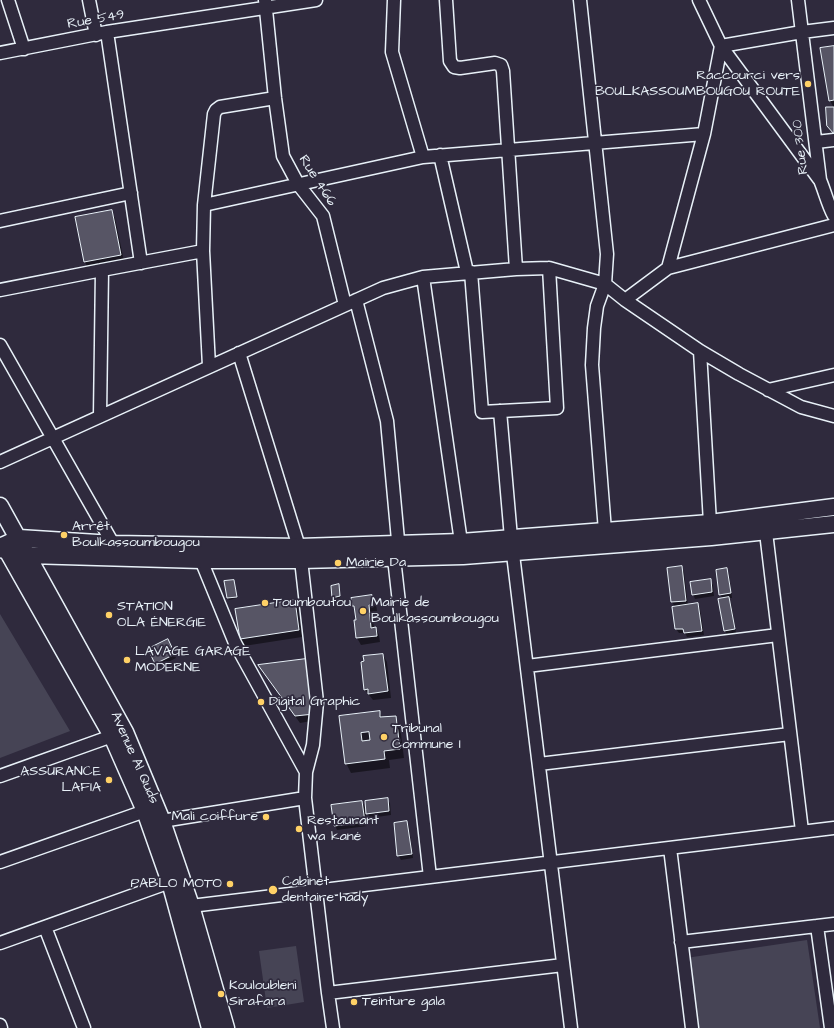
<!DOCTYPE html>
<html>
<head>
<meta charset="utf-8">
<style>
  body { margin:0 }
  canvas { display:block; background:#2f2a3d }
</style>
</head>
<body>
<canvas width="834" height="1028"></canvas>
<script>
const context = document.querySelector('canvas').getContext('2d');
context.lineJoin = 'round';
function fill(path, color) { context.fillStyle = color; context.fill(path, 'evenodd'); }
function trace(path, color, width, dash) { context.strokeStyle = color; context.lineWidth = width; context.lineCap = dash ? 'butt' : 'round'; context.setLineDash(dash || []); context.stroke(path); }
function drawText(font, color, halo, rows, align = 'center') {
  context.font = font + ' "Architects Daughter",sans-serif'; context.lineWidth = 3.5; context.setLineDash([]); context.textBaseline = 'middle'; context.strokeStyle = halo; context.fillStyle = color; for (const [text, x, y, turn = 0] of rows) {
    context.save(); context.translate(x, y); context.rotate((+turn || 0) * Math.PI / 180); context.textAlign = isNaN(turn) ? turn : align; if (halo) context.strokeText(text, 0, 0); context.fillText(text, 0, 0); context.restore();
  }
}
const green = new Path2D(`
  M0,614L70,731L0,758Z
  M807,940L820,1028H696L686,958Z
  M296,946L304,1002L267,1008L259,951Z`);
const shadow = new Path2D(`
  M834,47V135L828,125L834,108L830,101Z
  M111,211L115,218L124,261L88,269L85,262Z
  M681,567L684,572L688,606L698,605L700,609L704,635L687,637L685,633H679L676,629L674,608L675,607L672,602L668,569Z
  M727,570L729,574L732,598H728L731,603L736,633L727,635L725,631L723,599L720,594Z
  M234,581L237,598L229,600L228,598Z
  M710,581L713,585L714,596L695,599L693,594Z
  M338,585L340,598L334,599L333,597Z
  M372,597L376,603L377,611L372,612L374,628H376L379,635L380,642L361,645L357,638L355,621H357L356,610L353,605Z
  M294,601L298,608L302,637L244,646L240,639L236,610Z
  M170,644L176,658L159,667L156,663Z
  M383,655L387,662L391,698L373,700L365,690Z
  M306,660L310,667L317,720L300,723L263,672Z
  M379,712L383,718L395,717L400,726L404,758L389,760L390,768L351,773L346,763L340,716Z
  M387,799L390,803L391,815L370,818L365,809L367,826L337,830L335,825L362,802L367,811Z
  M407,822L409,827L413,858L401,860L398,855Z`);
const building = new Path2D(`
  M834,46V100L829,101L820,48Z
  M826,107H834V134L827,126Z
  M112,210L121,255L84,262L75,217Z
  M682,566L686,601L671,602L667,568Z
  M727,568L731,593L719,595L716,570Z
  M711,579L712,592L692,595L690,582Z
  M234,580L237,597L227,598L224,581Z
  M339,584L340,596L332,598L331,586Z
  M372,595L373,605H369L371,628L376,627L377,636L356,638L354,620H356L354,606H352L351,598Z
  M729,597L735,629L724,631L718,599Z
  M295,600L299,630L240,639L235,609Z
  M698,603L702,631L684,633L683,629H675L672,607Z
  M168,639L175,654L155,664L148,649Z
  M383,654L388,691L368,694V689L364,690L361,662L364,661L363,656Z
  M306,659L314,714L295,716L258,665Z
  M380,711V717L396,716L400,749L384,751L385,759L345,764L339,716ZM369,732L370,740L362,741L361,733Z
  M388,798L389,811L366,814L365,801Z
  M362,801L365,822L334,826L331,805Z
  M407,821L412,854L397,856L394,823Z`);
const minor = new Path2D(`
  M8,0L24,49
  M89,0L96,35
  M265,0L275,98L283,156L298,184L323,216L345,305
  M394,0L392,52L423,157
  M446,0L450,61L454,67L460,68L495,63L501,65L503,71L516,269
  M580,0L607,254L605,284L597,306L594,328L592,365L605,531
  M699,0L721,46L819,179
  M798,0L820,180C825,192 828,205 834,216
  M107,32L141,263
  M0,53L107,32L316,0
  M816,142L834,140
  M440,155L467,272
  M204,205L423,157L704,134
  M0,221L131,193
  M668,268L834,225
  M471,272L482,412L557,408L549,268
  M423,277L462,549
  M0,290L102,270L203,251
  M356,300L387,421L399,551
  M625,300L668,268L704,134L721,46L802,32L834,28
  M0,345L116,549
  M700,351L710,523
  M239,353L299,547L301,560L317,702L313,745L306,772L305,798L328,993L333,1028
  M209,366L203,251L204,205L214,114L216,110L220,107L275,98
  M768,390L834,375
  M500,411L511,538L571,1028
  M100,416L102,270
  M0,462L383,288L423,277L516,269L549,268L605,284L625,300L700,351L739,374L801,407L834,416
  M765,524L802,831
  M201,560L235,643L306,772
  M395,567L430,877
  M527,666L778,635
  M539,764L790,734
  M0,776L112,736
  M162,821L305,798
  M670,848L692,1028
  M0,862L145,811
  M191,906L834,828
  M817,926L831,1028
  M45,927L84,1028
  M681,942L834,924
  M0,943L170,882
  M328,993L563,965
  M0,1025L1,1028`);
const major = new Path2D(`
  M0,506L125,732L162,821L191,906L226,1028
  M4,545L112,736L145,811L170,882L210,1028
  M0,547L19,538L113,544L299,547L461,542L710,523L834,507
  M0,549L28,555L201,560H301L463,556L711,537L834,524`);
const markers = [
  [808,84,4,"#ffd166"],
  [64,535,4,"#ffd166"],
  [338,563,4,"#ffd166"],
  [265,603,4,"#ffd166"],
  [363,611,4,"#ffd166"],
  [109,615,4,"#ffd166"],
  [127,660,4,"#ffd166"],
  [261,702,4,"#ffd166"],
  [384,737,4,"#ffd166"],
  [109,780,4,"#ffd166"],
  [266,817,4,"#ffd166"],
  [299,829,4,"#ffd166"],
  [230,884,4,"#ffd166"],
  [273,890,5,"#ffd166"],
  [221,994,4,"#ffd166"],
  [354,1002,4,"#ffd166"]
];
const streetNames = [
  ["Rue 549",96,20,-10],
  ["Rue 300",801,147,-97],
  ["Rue 466",317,181,57],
  ["Avenue Al Quds",134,758,66]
];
const poiNames = [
  ["Raccourci vers",800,76,"right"],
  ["BOULKASSOUMBOUGOU ROUTE",800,92,"right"],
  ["Arrêt",72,527],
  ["Boulkassoumbougou",72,543],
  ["Mairie Da",346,563],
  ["Toumboutou",273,603],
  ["Mairie de",371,603],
  ["Boulkassoumbougou",371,619],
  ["STATION",117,607],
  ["OLA ÉNERGIE",117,623],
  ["LAVAGE GARAGE",135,652],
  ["MODERNE",135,668],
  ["Digital Graphic",269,702],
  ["Tribunal",392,729],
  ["Commune I",392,745],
  ["ASSURANCE",101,772,"right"],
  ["LAFIA",101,788,"right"],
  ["Mali coiffure",258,817,"right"],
  ["Restaurant",307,821],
  ["wa kané",307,837],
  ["Cabinet",282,882],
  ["dentaire hady",282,898],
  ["PABLO MOTO",222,884,"right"],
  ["Kouloubleni",229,986],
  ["Sirafara",229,1002],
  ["Teinture gala",362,1002]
];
fill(green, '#464455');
fill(shadow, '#0007');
fill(building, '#575565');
trace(building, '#e8f1f8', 1);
trace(minor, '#e8f1f8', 15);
trace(major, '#e8f1f8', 19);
trace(minor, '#2f2a3d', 12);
trace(major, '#2f2a3d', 16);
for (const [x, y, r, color] of markers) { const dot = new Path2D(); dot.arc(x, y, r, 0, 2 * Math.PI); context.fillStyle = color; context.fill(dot); trace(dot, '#2f2a3d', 1.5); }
drawText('14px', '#e8f1f8', '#2f2a3d', streetNames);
drawText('14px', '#e8f1f8', '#2f2a3d', poiNames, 'left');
</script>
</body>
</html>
